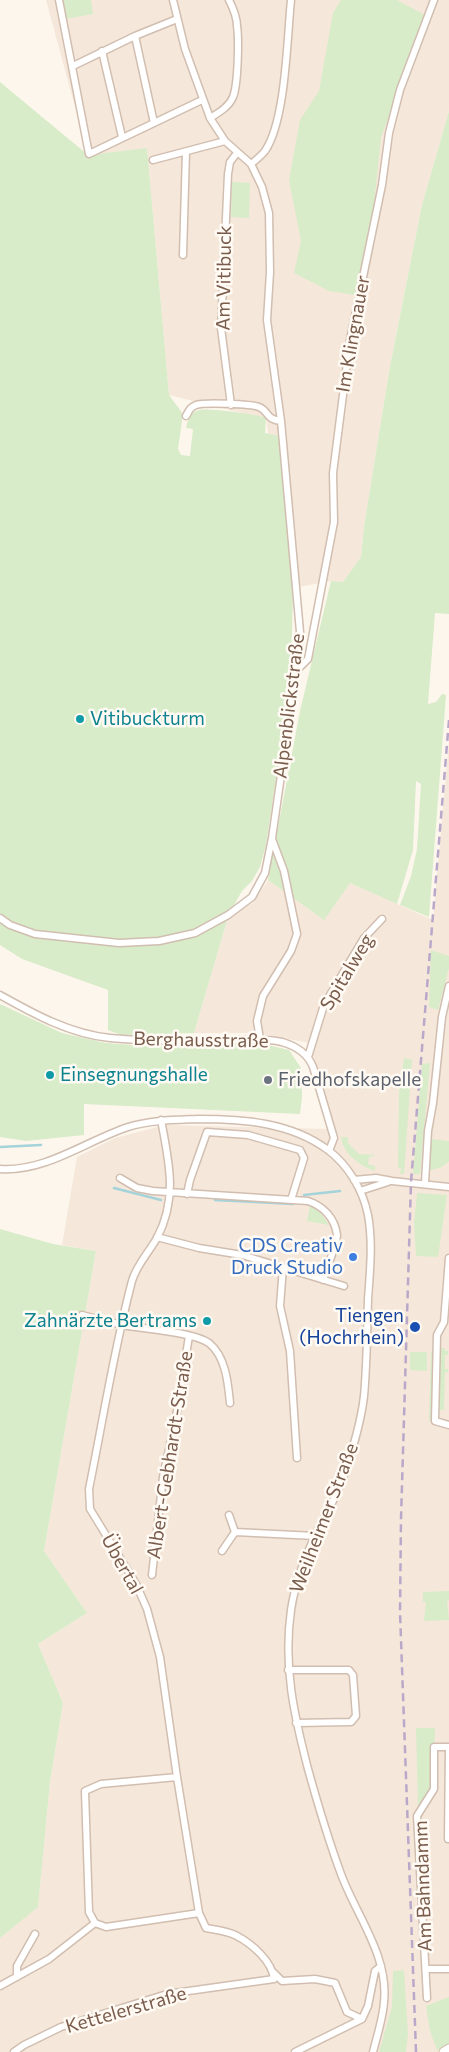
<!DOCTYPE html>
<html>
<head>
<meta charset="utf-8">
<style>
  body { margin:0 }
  canvas { display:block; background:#fdf6ec }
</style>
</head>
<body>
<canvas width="449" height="2052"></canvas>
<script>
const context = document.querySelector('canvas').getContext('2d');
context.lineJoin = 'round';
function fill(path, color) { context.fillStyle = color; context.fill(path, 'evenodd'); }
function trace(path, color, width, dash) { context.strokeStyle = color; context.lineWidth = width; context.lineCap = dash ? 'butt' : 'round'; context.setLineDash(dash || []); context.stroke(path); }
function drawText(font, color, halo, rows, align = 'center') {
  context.font = font + ' Commissioner,sans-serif'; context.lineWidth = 5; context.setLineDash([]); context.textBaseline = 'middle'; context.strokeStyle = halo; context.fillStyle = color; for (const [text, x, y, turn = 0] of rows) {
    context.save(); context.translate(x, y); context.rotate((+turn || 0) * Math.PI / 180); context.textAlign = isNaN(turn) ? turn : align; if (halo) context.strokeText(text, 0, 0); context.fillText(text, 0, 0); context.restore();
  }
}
const residential = new Path2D(`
  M46,0H449V111L422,205L390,366L364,526L361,557L343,582L331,581L293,588L266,419L169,395L147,149L88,155Z
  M449,741V2052H0V1938L38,1906L50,1782L63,1703L38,1644L87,1613L44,1551L96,1251L62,1245L77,1157L115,1138L165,1125L329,1129L310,1043L255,1033H194L229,914L253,903L268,880L323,919L350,883L433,920Z`);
const green = new Path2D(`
  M62,0H91L93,14L65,19Z
  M341,0H397L425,15L381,138L374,204L355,295L329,291L294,273L301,241L289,180L300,120L319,91L333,13Z
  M0,82L88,155L147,148L169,395L183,414L178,449L181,455L190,456L193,429L186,428C188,419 190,413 199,410C208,408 256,414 266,418L265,433L280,436L293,588L291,678L266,845L260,867L252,881L242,891L229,914L194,1033L121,1035L108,1030V990L22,959L0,945Z
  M449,111V614L435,613L428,704L436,702L442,694L446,695L429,917L400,905L411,876L417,849L421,784L416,781L413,850L397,904L350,883L324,920L268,880L300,711L331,581L343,582L361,557L364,526L390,366L422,205Z
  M232,182L250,183L249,218L231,217Z
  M431,950L449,956V968L438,1010L429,1007Z
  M0,1004L62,1033L106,1043L146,1046L197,1044H263L289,1050L301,1068L302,1097L300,1114L84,1104V1135L26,1141L0,1137Z
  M404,1058L412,1060L404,1174H400L401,1168H398L399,1092Z
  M430,1063L420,1174H413L422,1064Z
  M341,1137H348V1143L359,1154L374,1155V1156L369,1157L368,1164L375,1166V1171C360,1166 343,1154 341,1137Z
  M431,1139L449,1141V1161L442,1167L428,1171Z
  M417,1193L447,1195L438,1257L416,1256L414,1222Z
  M310,1206L319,1211L329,1225L307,1221Z
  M0,1229L53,1244L96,1251L44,1551L87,1613L38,1644L63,1703L50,1782L38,1907L0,1938Z
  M441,1348H445V1351H448V1355H445V1369H448V1372H445L444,1410H439Z
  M410,1352H427V1371L410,1370Z
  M431,1352H434L432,1421H429Z
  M449,1591V1600L447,1601L449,1620L424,1621L426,1602H423V1592Z
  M416,1728H435L434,1789L424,1804L418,1806Z
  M404,1970L408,2034L406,2052H379L392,2007L393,1971Z
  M449,1997V2045L437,2050L430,2031L426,2006Z`);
const stream = new Path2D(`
  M0,1147L41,1145
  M114,1188L161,1200
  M304,1195L340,1191
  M215,1200L293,1204`);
const street = new Path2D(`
  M59,0L89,154L202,100
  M135,36L154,123
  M102,51L122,137
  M73,66L135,36L177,19
  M210,118C218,113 229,107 233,97C238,85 239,40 237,26C237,17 233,8 229,0
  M153,160L225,141
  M251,164C256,160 261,156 265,151C286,120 287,38 291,0
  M183,255L186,152
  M231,405L221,328L228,174L230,162L237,153
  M186,416C189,411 190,407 196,405C203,402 252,404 259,407C269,411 265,419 281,421
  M296,671L308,659L334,522L333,473L350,340L382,185L389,133L400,90L434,0
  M0,918L10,925L35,934L119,943L159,941L195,933L228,915L252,897L265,873L272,838L296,671L300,632L281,421L267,320L270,272L269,213L262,187L251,164L225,141L210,118L185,49L173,0
  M0,995C34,1014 70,1034 110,1038C149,1042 189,1040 228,1040C246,1040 264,1038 282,1042C296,1046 308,1054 313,1067L334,1138L329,1151
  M260,1039L257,1021L263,996L291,951L297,934L284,871L272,839
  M308,1057L324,1005L364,938L382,919
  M0,1169C46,1172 86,1141 128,1127C151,1120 174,1120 198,1119C243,1119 290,1122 328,1150C348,1165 363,1190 368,1215C373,1243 370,1271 368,1299C367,1331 367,1364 364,1396C361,1423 352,1452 343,1478C337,1496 326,1513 318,1530C306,1554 295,1583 291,1610C283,1666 294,1715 308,1769C318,1805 328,1839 341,1874C356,1915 389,1956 384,2002C383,2018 377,2036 373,2052
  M120,1178L137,1188L153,1191L308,1201C323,1206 335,1218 337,1235C337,1243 326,1271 323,1280
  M354,1180L376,1178L392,1181L449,1187
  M425,1183L428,1131L433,1103L442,1017L449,986
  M360,1191L388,1182
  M187,1194L190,1180L207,1132L248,1135L300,1150L304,1158L291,1200
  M157,1237L199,1248L242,1255L344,1286
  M449,1258L444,1322L437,1335L435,1421L449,1425
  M283,1267L280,1306L290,1351L297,1458
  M82,1315C96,1319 109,1322 123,1325C144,1329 193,1332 209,1343C226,1357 228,1383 230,1403
  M229,1515L235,1532L315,1536
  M222,1551L235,1532
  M152,1575L163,1477L176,1417L189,1336
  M288,1670H349L353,1675L356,1716L351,1722L296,1723
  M177,1777L101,1784L85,1791L89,1912L95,1923L106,1927L199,1913
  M448,1839L449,1747
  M426,1969H449
  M273,1972L282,1981L315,1979L335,1983L347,2012L362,2019L368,2006L375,1971L381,1966
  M17,1977V1966L35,1934
  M0,1986L49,1959L95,1923
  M427,1998L417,1816L434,1789V1747H449
  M14,2052L24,2045L61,2027L167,1994L274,1979C272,1961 252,1944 237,1936C228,1931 216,1930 206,1928L199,1913L177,1777L160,1657L147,1609L136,1584L90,1509L89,1489C103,1420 114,1349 132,1281C136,1266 149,1252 157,1238C178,1198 169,1162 161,1120
  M295,2052L362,2019`);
const secondary = new Path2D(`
  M444,2052L449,2049`);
const rail = new Path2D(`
  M416,2052L400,1612L401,1519L411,1182L449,720`);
const markers = [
  [80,719,5,"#0f9aa8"],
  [50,1075,5,"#0f9aa8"],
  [268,1080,5,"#6b7280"],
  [353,1257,5,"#3f7fe0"],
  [207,1321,5,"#0f9aa8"],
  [415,1327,6,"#1a4fb4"]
];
const streetNames = [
  ["Am Vitibuck",224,278,-89],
  ["Im Klingnauer",353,334,-80],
  ["Alpenblickstraße",289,706,-83],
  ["Spitalweg",347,972,-59],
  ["Berghausstraße",201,1040,1],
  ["Albert-Gebhardt-Straße",170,1455,-81],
  ["Weilheimer Straße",324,1518,-69],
  ["Übertal",122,1564,61],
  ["Am Bahndamm",423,1886,-92],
  ["Kettelerstraße",126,2010,-16]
];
const cultureNames = [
  ["Vitibuckturm",90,719],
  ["Einsegnungshalle",60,1075],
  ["Zahnärzte Bertrams",197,1321,"right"]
];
const worshipNames = [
  ["Friedhofskapelle",278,1080]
];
const shopNames = [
  ["CDS Creativ",343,1246],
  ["Druck Studio",343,1268]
];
const transitNames = [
  ["Tiengen",404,1316],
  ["(Hochrhein)",404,1338]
];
fill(residential, '#f5e8da');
fill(green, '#d8ecc9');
trace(stream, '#a5d3da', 2.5);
trace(street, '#d1beb0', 9);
trace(secondary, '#d6c0b0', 11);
trace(street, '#fff', 6);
trace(secondary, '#fff', 9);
trace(rail, '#b9a8c9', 2.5, [8, 5]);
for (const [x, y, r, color] of markers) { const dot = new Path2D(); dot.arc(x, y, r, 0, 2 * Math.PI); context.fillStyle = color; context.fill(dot); trace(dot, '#fffaf3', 2); }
drawText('19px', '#7a5c4d', '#fffaf3', streetNames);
drawText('19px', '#0d838f', '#fffaf3', cultureNames, 'left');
drawText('19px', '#5b616d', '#fffaf3', worshipNames, 'left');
drawText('19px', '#366cbe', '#fffaf3', shopNames, 'right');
drawText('19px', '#164399', '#fffaf3', transitNames, 'right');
</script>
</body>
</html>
